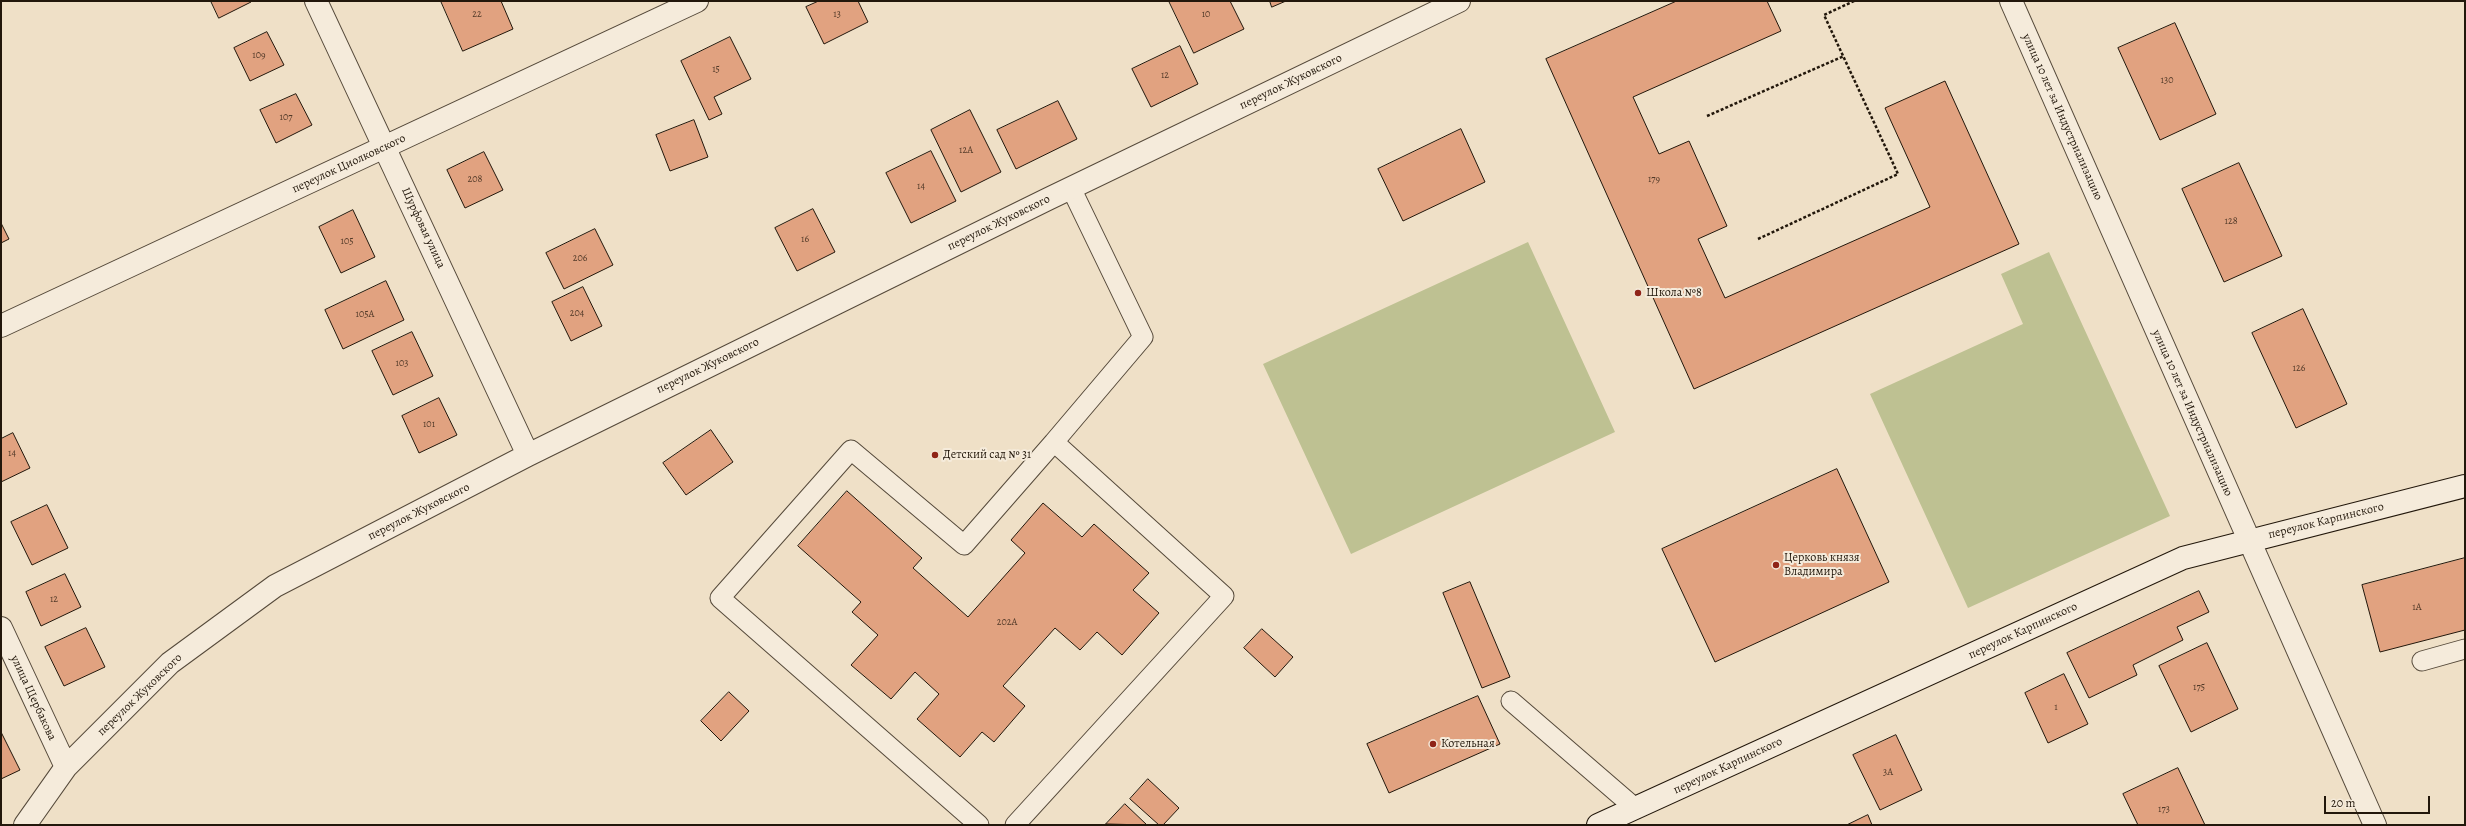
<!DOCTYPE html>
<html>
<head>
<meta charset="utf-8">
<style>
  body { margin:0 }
  #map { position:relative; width:2466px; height:826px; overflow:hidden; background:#efe0c7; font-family:Alegreya,serif }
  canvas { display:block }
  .frame { position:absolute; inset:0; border:2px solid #22170b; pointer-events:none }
  .scale { position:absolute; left:2324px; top:796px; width:106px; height:18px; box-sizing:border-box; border:2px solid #22170b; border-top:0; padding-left:5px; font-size:12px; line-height:14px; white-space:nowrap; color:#22170b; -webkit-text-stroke:3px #f5ebdb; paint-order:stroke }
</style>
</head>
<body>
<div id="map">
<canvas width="2466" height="826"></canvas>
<div class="frame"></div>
<div class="scale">20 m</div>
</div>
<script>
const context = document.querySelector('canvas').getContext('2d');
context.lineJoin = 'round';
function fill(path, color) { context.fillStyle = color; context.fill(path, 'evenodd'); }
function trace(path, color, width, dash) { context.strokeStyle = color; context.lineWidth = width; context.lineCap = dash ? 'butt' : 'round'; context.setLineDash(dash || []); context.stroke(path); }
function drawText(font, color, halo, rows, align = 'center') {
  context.font = font + ' Alegreya,serif'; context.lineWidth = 4; context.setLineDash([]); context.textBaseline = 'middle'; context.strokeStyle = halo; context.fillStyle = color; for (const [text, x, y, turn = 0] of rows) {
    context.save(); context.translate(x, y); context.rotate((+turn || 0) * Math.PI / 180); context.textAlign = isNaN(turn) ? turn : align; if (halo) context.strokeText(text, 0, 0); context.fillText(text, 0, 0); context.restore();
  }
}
const green = new Path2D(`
  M1528,242L1615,432L1351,554L1263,364Z
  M2049,252L2170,516L1968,608L1870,394L2023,324L2001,274Z`);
const building = new Path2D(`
  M211,1H250L251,2L219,18Z
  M441,1H501L513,29L463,51Z
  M819,1H858L868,22L824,44L806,7Z
  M1169,1H1230L1244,29L1194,53Z
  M1270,1H1286L1272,7Z
  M1677,1H1767L1781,31L1633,97L1659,154L1689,141L1727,226L1698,239L1725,298L1930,207L1885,108L1945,81L2019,244L1694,389L1546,59Z
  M2175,23L2216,114L2160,140L2118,48Z
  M267,32L284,65L250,81L234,48Z
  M730,37L751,79L714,97L722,114L709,120L681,61Z
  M1180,46L1198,84L1151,107L1132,69Z
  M296,94L312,125L276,143L260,110Z
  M1058,101L1077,139L1016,169L997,130Z
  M970,110L1001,172L961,192L931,130Z
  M694,120L708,157L670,171L656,135Z
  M1461,129L1485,182L1403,221L1378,169Z
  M931,151L956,201L911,223L886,173Z
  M484,152L503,190L465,208L447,170Z
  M2239,163L2282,256L2224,282L2182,189Z
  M813,209L835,252L797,271L775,228Z
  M353,210L375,257L341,273L319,227Z
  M1,223L9,239L1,243Z
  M595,229L613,265L564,289L546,253Z
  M386,281L404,320L343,349L325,310Z
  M583,287L602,326L571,341L552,302Z
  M2303,309L2347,404L2296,428L2252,333Z
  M412,332L433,376L393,395L372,351Z
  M439,398L457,435L419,453L402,416Z
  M711,430L733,462L686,495L663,463Z
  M13,433L30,468L1,482V439Z
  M1837,469L1889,582L1715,662L1662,549Z
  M847,491L922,558L913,568L968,617L1025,553L1011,540L1043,503L1082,537L1094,524L1149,573L1133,590L1159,613L1122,655L1097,632L1080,650L1055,628L1003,686L1025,706L994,742L982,732L960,757L917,719L939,694L915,672L891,699L851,665L878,635L852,612L861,602L798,546Z
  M47,505L68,548L32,565L11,522Z
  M2465,558V630L2380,652L2362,585Z
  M65,574L81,607L41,626L26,592Z
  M1470,582L1510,677L1482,688L1443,593Z
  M2199,591L2209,612L2177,627L2183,640L2133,665L2137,675L2089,698L2067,653Z
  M86,628L105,667L64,686L45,647Z
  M1262,629L1293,657L1275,677L1244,648Z
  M2207,643L2238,709L2191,732L2159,666Z
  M2064,674L2088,724L2048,743L2025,693Z
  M729,692L749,711L721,741L701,721Z
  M1478,696L1500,744L1389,793L1367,744Z
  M1,732L20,770L1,779Z
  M1896,735L1922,790L1880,810L1853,755Z
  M2178,768L2205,825H2138L2123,794Z
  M1148,779L1179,808L1163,825H1159L1130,799Z
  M1125,804L1147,825L1106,824Z
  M1868,815L1872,825H1847Z`);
const path = new Path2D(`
  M1707,116L1844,56
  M1758,239L1898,174L1824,15L1854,1`);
const lane = new Path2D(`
  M2422,661L2465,649
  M1511,701L1635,808
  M979,825L720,598L851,450L964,545L1054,442
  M1015,825L1224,596L1054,442L1143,337L1071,188`);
const street = new Path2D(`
  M316,1L528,455
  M2011,1L2375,825
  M1,326L697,1
  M1,628L66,767
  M25,825L66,767L170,663L275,586L528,455L1048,199L1459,1`);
const secondary = new Path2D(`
  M1598,825L2183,558L2465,486`);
const markers = [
  [1638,293,4,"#8f2418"],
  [935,455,4,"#8f2418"],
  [1776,565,4,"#8f2418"],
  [1433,744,4,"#8f2418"]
];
const numberNames = [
  ["22",477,15],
  ["13",837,15],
  ["10",1206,15],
  ["109",259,56],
  ["15",716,70],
  ["12",1165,76],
  ["130",2167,81],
  ["107",286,118],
  ["12А",966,151],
  ["208",475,180],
  ["179",1654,180],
  ["14",921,187],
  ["128",2231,222],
  ["16",805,240],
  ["105",347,242],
  ["206",580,259],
  ["204",577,314],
  ["105А",365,315],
  ["103",402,364],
  ["126",2299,369],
  ["101",429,425],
  ["14",12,454],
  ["12",54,600],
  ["1А",2417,608],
  ["202А",1007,623],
  ["175",2199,688],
  ["1",2056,708],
  ["3А",1888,773],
  ["173",2164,810]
];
const streetNames = [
  ["переулок Жуковского",1291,82,-26],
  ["улица 10 лет за Индустриализацию",2062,117,66],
  ["переулок Циолковского",349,164,-25],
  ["переулок Жуковского",999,223,-26],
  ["Шурфовая улица",423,228,65],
  ["переулок Жуковского",708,366,-26],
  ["улица 10 лет за Индустриализацию",2192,413,66],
  ["переулок Жуковского",419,512,-27],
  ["переулок Карпинского",2326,521,-14],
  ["переулок Карпинского",2023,631,-25],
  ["переулок Жуковского",140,695,-44],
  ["улица Щербакова",33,698,65],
  ["переулок Карпинского",1728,766,-25]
];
const poiNames = [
  ["Школа №8",1646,293],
  ["Детский сад № 31",943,455],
  ["Церковь князя",1784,558],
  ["Владимира",1784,572],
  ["Котельная",1441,744]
];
fill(green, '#bec192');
fill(building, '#e1a280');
trace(building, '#22170b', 1);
trace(lane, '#55493a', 21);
trace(street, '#55493a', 24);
trace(secondary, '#22170b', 24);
trace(path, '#22170b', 2.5, [3, 2]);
trace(lane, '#f5ebdb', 19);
trace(street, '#f5ebdb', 22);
trace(secondary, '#f5ebdb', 22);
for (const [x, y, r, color] of markers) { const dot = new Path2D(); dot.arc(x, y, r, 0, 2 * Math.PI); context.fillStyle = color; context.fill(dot); trace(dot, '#f5ebdb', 1.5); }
drawText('10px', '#523a28', null, numberNames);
drawText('12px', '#22170b', '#f5ebdb', streetNames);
drawText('12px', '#22170b', '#f5ebdb', poiNames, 'left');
</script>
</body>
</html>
